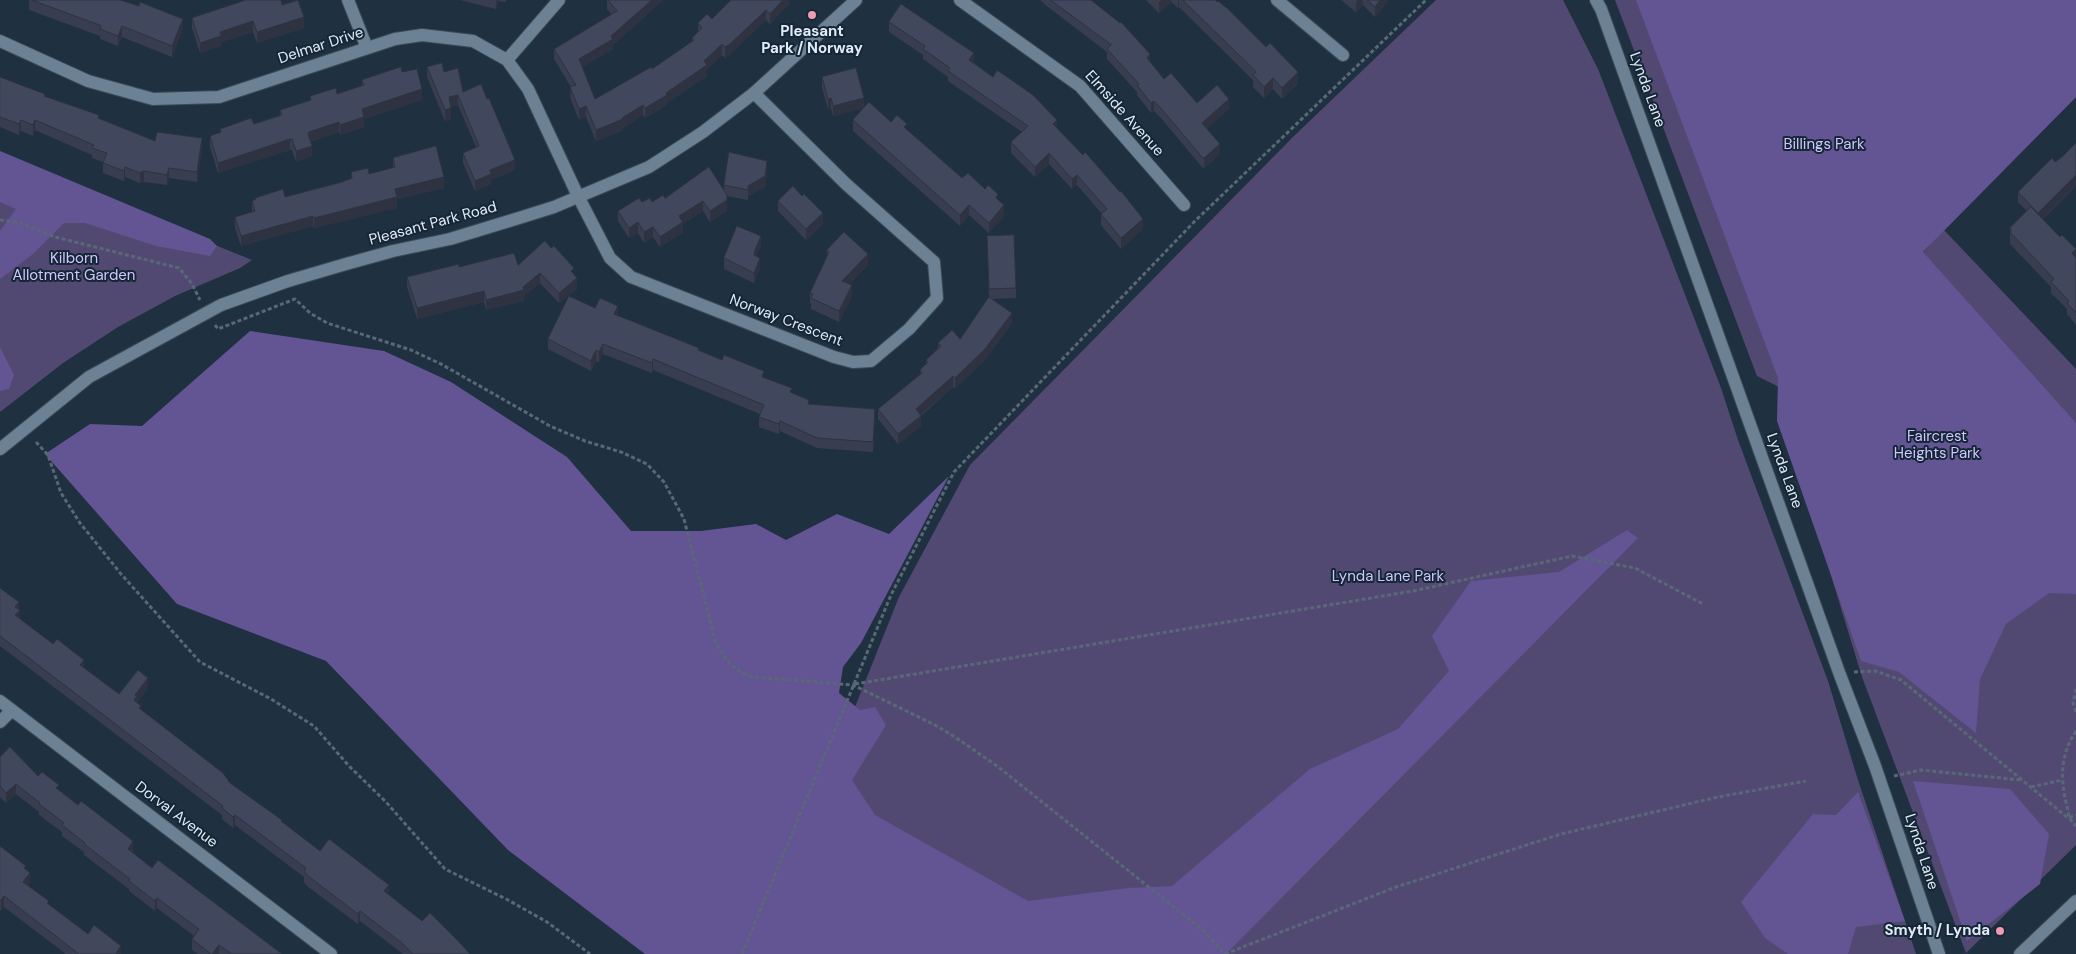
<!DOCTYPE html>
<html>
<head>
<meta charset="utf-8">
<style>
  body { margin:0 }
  canvas { display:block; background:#1f3040 }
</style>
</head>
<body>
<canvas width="2076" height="954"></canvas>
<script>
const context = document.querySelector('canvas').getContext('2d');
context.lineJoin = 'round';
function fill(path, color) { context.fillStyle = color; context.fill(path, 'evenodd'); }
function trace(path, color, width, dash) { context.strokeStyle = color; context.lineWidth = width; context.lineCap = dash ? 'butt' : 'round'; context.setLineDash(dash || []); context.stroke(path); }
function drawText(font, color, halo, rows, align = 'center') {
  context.font = font + ' "DM Sans",sans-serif'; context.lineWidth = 4; context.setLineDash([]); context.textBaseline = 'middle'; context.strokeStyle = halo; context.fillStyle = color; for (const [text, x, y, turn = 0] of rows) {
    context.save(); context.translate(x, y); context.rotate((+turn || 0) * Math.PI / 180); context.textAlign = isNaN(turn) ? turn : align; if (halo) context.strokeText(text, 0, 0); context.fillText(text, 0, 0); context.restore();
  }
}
const green = new Path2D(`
  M1436,0H1563L1598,69L1721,388L1738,440L1828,681L1857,777L1916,954H756L899,597L970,465L1293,137Z
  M1615,0H2076V97L1944,230L2076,369V845L1966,953L1862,677L1780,408L1933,242L1783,389L1757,376Z
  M0,158L252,260L240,268L175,296L118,327L63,363L0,412Z`);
const forest = new Path2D(`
  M1636,0H2076V97L1923,252L2076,423V594L2049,593L2006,624L1980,679L1976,733L1899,672L1861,661L1777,421L1778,378Z
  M0,151L210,239L217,246L210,256L156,246L85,223H64L33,254L0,279V231L16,209L0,202Z
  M250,331L384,351L451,382L567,457L631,531H701L756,524L786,540L837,514L889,534L949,476L861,643L843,667L839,693L860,710L875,707L886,725L852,780L875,815L1028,901L1128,888L1172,886L1310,769L1398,729L1449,671L1432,636L1471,581L1559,572L1627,530L1638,538L1226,954H645L508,850L326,661L177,604L45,454L90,424L142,426Z
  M0,347L14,375L9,389L0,391Z
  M1913,781L2010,789L2049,834L2040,884L1967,941Z
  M1858,792L1905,921L1856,927L1848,954H1788L1765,938L1741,902L1813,814L1836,815Z`);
const path = new Path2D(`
  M0,220L18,222L55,237L179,268L192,284L200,300
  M215,325L218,329L295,299L310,313L327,323L411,350L441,364L550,426L585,441L621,452L647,464L664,482L684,519L716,644L730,664L743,674L754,677L853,685L935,725L955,737L997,766L1204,931L1225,954
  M36,442L48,455L61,493L80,523L121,574L200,662L271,699L314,726L349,766L386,802L445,869L508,900L547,922L590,954
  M1854,672L1875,671L1901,680L2068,818L2076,815
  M855,684L1413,591L1572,556L1635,568L1703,604
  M2076,689L2073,703L2076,712
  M2076,731C2061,753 2060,777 2066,802C2070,816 2066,816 2076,826
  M1894,776L1921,770L2021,780
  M2031,787L2062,780
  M742,954L891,595L954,472L1194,222L1426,0
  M1225,954L1396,887L1561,834L1718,797L1806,781`);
const street = new Path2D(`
  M348,0L367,48
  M960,0L1080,86L1184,205
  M1277,0L1343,55
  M1596,0L1601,9L1840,675L1875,766L1939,954
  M0,41L88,81L153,99L219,97L395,39L422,35L473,41L507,60L528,89L578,196L610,258L631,277L834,357L853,362L871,361L909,329L937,298L934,262L846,184L754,93
  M507,60L559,0
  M0,701L331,954
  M0,722L12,710`);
const secondary = new Path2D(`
  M0,449L89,377L221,305L288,281L346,264L393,251L450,239L519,218L554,207L649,167L703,132L754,93L856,0
  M2020,954L2076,901`);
const wall = new Path2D(`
  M29,0H120L183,29L172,57L122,37L118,46L100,39V36L29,10Z
  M460,0H506V2L498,1L496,9Z
  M607,0H663L613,45V49L582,67L595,99L652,69L692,42V38L698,32V23L712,19L789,0V4L770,24L766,20L730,54L725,58L722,55L707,69V76L667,103V105L645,118L643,115L623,128V130L596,141L586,117L579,120L570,97L571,87L554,59V49L612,15L607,9Z
  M1040,0H1091L1150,63L1164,79L1197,103L1229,109L1207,128L1220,154L1204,168L1202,167L1160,117L1154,111L1151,113L1137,95V92L1107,59V52L1048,7Z
  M1146,0H1215L1298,84L1282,99L1273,89L1264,98L1253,87V80L1179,7L1178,8L1171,2L1159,13Z
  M1341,0H1387V2L1375,17L1363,5L1356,12Z
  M282,5L304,28L257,43L253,32L221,42V46L200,53L192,28V18Z
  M889,22L974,63L1057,128L1143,229L1121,249L1101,225V214H1102L1077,185L1072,189L1049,164L1035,177L1011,153V142L1022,132L948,81V77L923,59V55L889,32Z
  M427,67L444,72L463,92L515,170L491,180V184L475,191L463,163V153L476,147L458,105L451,107V119L445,121L427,77Z
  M402,72L422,100L364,119V127L340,135L339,132L310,142L312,156L296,162L292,150H290L218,173L210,147V136L220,133V129L254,124L280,115V110L310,101V96L337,94L362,86V80Z
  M0,77L99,119L155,141L202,149L197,182L169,178L167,185L144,182L140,183L125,177L124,181L103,173V162L92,158V155L35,130L33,136L21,131L19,135L0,127Z
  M822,77L864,108L833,116L831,109H828L822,88Z
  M853,120L891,122L907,130L962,178L998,200L1004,216L989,233L969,215L960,226L853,131Z
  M2076,143V186L2043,219L2060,237L2076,249V325L2067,314V309L2051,293V287L2010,244V228L2027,211L2018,202V192L2055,162L2062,157Z
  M393,158L444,188L397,199V208L314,228L313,226L241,246L235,228V217L252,212V201L255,200V198L285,197L342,182L351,179V172L369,174L393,168Z
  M767,172L765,187L748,196V200L727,196V211L710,222L703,211L683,224V232L660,247L653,237L644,243L638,233L629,238L618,221V211L642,202H652L665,198L724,190V185Z
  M778,201L823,223L806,240L778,211Z
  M987,236L1016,288V298L992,299L1012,323L985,360L955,388L953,387L921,416V426L898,444L878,419V409L920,375V370L926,364V360L938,348V343L960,339L989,297Z
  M761,246L756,256L760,268L754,283L724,269V258Z
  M827,250L868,265L849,284L852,296L839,322L811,309V304L810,303V293L827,256Z
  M518,265L574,275L577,289L559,303L540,283L524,296V301L486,310L484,302L417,319L407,287V277L459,267Z
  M618,316L699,351L764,378L792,393L809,404L875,419L873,452L817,448L780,431L779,434L759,427V417L760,414L653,370L652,373L603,354L599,362L596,361L591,371L548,349V339Z
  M0,588L19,610L20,619L119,694L148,688L137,702L141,710L230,783L320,851L389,895L422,921L470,954H403L360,921L358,924L308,887L304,882V877L235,825L233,828L222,819V815L0,646Z
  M0,757L38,776L59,790L133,852V853L152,868L282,954H198L192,950V939L194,936L157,908L155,911L129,891V889L84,855V852L62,836V832L39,815V812L16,794L6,803L0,797Z
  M0,846L26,870L30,883L28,885L49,905L88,934L121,954H66L4,907L1,911L0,910Z`);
const shadedWall = new Path2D(`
  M496,0H498L496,9Z
  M652,0H663L613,45V49L579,69V59L611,36Z
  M783,0H789V4L770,24V14Z
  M1161,0H1171V2L1159,13V2Z
  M1178,0H1179V7L1178,8Z
  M1358,0H1363V5L1356,12V2Z
  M1380,0H1387V2L1375,17V7Z
  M766,10V20L730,54L725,58V47Z
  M304,17V28L257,43V32Z
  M183,19V29L172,57V46Z
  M253,21V32L221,42V46L200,53V43L220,32Z
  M122,26V37L118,46V36Z
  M722,44V55L707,69V76L667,103V105L645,118V108L666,93L704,61Z
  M974,53V64L969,60Z
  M1150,54V64L1147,58Z
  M1298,72V84L1282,99V88Z
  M1273,78V89L1264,98V87Z
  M422,89V100L364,119V127L340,135V125L362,109Z
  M458,95V105L449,107V97Z
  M831,98V109H828V99Z
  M864,98V108L833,116V106Z
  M1229,99V109L1202,133V123Z
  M1154,101V111L1151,113V103Z
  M643,105V115L623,128V130L596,141V130L622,118Z
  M586,106V117L579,120V109Z
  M451,108V119L445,121V110Z
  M21,120V131L19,135V124Z
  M35,120V130L33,136V125Z
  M1057,120V130L1053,124Z
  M339,122V132L309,142L308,134L309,132Z
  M202,138V149L197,182V172Z
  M290,139V150L218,173V163Z
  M1220,144V154L1204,168V158Z
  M312,146V156L296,162V151Z
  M1049,153V164L1035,177V167Z
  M515,160V170L491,180V184L475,191V181L490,170Z
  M767,161V172L765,187L748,196V200V186Z
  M125,167V177L124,181V171Z
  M169,168V178L167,185V175Z
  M144,171V182L140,183V173Z
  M1077,175V185L1072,189V179Z
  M2076,175V186L2038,223V213Z
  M444,177V188L397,199V208L314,228V218L395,189Z
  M727,200V211L710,222V211Z
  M703,201V211L683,224V232L660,247V237L679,216Z
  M969,205V215L960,226V215Z
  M1004,205V216L989,233V223Z
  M823,213V223L806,240V229Z
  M313,216V226L241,246V236Z
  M1143,219V229L1121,249V238Z
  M638,222V233L629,238V228Z
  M653,227V237L644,243V232Z
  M761,236V246L755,261V250Z
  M2076,249V260L2072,253Z
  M868,254V265L842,291V281Z
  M760,258V268L754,283V273Z
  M540,273V283L524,296V301L486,310V300L523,287Z
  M577,278V289L559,303V293Z
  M852,285V296L839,322V311Z
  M484,291V302L417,319V308Z
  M618,306V317L614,314Z
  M1012,313V323L985,360L955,388V378Z
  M603,344V354L599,362V352Z
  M596,350V361L591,371V361Z
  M653,359V370L652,373V363Z
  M953,376V387L918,417L921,416V426L898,444V434L916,409Z
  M875,409V419L873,452V442Z
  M780,421V431L779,434V424Z
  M19,602L20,621L15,626V607Z
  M84,660V670L80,665Z
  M148,678V688L137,702L134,710L135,695Z
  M16,784V794L6,803V793Z
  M235,815V825L233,828V817Z
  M133,841V852L128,859V849Z
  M30,873V883L23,892V882Z
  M389,885V895L384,891Z
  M4,896V907L1,911V900Z
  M157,898V908L155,911V901Z
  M360,911V921L358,924V914Z
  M219,945V954H212Z
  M121,946V954H116V953Z`);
const building = new Path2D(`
  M32,0H120L139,6L140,2L183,19L172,46L122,26L118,36L100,29L101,26Z
  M246,0H281L282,5L298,0L304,17L257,32L253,21L220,32L221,36L200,43L192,18Z
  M608,0H652L611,36L613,39L579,59L595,99L651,67L652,69L694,40L692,38L702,28L698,23L707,14L712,19L731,0H783L770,14L766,10L730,44L725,47L722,44L704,61L707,65L666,93L667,95L645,108L643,105L622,118L623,119L596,130L586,106L579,109L570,87L576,85L554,49L617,11Z
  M1051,0H1091L1120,23L1121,22L1150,54L1147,58L1164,79L1171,73L1197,103L1217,85L1229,99L1202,123L1220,144L1204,158L1202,157L1160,107L1154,101L1151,103L1137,85L1139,84L1107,49L1111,45Z
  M1183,0H1215L1217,2L1218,1L1228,9L1266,47L1270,43L1298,72L1282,88L1273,78L1264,87L1253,75L1256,72Z
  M1368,0H1380L1375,7Z
  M901,4L974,53L969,60L993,77L997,70L1033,95L1057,120L1053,124L1083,155L1085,152L1120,192L1121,191L1143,219L1121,238L1101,214L1107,209L1077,175L1072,179L1049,153L1035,167L1011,142L1028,126L948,71L950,68L923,49L925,46L889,22Z
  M442,63L444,72L458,68L463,92L481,84L487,99L489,98L515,160L490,170L491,174L475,181L463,153L479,146L458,95L449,97L451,108L445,110L427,67Z
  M401,67L402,72L417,69L422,89L362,109L364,117L340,125L339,122L309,132L308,134L312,146L296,151L292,139H290L218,163L210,136L221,132L220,129L251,118L254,124L282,115L280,110L311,100L310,96L336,88L337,94L364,85L362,80Z
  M856,68L864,98L833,106L831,98L828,99L822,77Z
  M0,77L45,94L44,96L99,115L98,118L155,141L157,132L202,138L197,172L169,168L167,175L144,171L140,173L125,167L124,171L103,163L107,153L92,148L94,145L35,120L33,125L21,120L19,124L0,117Z
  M869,102L891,122L897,115L907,124L904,127L962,178L968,173L985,189L988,185L998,194L996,198L1004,205L989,223L969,205L960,215L853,120Z
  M2076,143V175L2038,213L2018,192L2052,158L2055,162L2062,157Z
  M436,146L444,177L395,189L397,197L314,218L313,216L241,236L235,217L255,211L252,201L256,199L255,198L283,189L285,197L342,182L352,178L351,172L368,168L369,174L395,167L393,158Z
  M729,152L767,161L765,176L748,186V190L724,185Z
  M709,167L727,195V200L710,211L703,201L679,216L683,222L660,237L653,227L644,232L638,222L629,228L618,211L639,198L642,202L650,198L652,202L663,195L665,198Z
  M793,186L802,196L804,194L823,213L806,229L778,201Z
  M2031,207L2060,237L2062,235L2076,249L2072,253L2076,258V313L2067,303L2069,301L2051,282L2054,279L2010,232L2012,230L2010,228Z
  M737,226L761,236L755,250L754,255L760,258L754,273L724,258Z
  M844,232L868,254L842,281L852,285L839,311L811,298L813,294L810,293L829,252L827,250Z
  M1014,235L1016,288L989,289L987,236Z
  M545,241L551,248L554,246L574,268L571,271L577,278L559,293L540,273L523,287L524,290L486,300L484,291L417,308L407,277L459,264V267L514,253L518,265Z
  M569,296L595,308L600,298L618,306L614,314L699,348L698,350L722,360L724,355L764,371L762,377L792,388L790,392L809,400L808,404L875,409L873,442L817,438L780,421L779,424L759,417L764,405L653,359L652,363L603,344L599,352L596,350L591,361L548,339Z
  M989,297L1012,313L985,349L955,378L953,376L916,409L921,416L898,434L878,409L922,373L920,370L928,362L926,360L941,346L938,343L952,330L960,339Z
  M0,588L19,602L15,607L20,610L15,615L53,644L57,639L84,660L80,665L119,694L138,670L148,678L135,695L137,696L134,700L141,706L139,708L223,773L230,783L282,820L281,821L320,851L329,839L389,885L384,891L422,921L430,913L459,942L470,954H413L402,943L360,911L358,914L308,876L304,871L306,868L235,815L233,817L222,808L223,806L0,636Z
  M10,747L38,776L42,772L59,785L56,788L78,805L81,801L133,841L128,849L152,868L158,860L282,954H232L219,945L212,954H211L192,939L199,929L157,898L155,901L129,881L130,879L84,844L85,843L62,825L64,823L39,804L40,803L16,784L6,793L0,786V757Z
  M0,846L26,866L24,868L30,873L23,882L49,901L47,903L88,934L94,925L121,946L116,953L117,954H79L4,896L1,900H0Z`);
const markers = [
  [812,15,5,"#f19ab2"],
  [2000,931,5,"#f19ab2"]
];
const poiNames = [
  ["Pleasant",812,32],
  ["Park / Norway",812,49],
  ["Smyth / Lynda",1990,931,"right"]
];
const streetNames = [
  ["Delmar Drive",321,46,-18],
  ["Lynda Lane",1647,90,70],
  ["Elmside Avenue",1124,114,48],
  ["Pleasant Park Road",433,224,-15],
  ["Norway Crescent",786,321,21],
  ["Lynda Lane",1784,471,70],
  ["Dorval Avenue",176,815,37],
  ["Lynda Lane",1921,852,72]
];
const parkNames = [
  ["Billings Park",1824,145],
  ["Kilborn",74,259],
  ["Allotment Garden",74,276],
  ["Faircrest",1937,437],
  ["Heights Park",1937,454],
  ["Lynda Lane Park",1388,577]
];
fill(green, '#524973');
fill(forest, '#635493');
trace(street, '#3b4b58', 14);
trace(secondary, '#3b4b58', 14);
trace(path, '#596877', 3, [4, 2.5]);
trace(street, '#6d8194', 12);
trace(secondary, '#6d8194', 12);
fill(wall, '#383e50');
fill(shadedWall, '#2e3241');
fill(building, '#41485d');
trace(building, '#2e3241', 1);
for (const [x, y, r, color] of markers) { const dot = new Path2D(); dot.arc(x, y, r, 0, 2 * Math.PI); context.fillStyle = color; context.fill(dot); trace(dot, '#152636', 2); }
drawText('bold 15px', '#e0ebf5', '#152636', poiNames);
drawText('15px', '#e0ebf5', '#152636', streetNames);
drawText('15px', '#d1c7ff', '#152636', parkNames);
</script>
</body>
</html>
